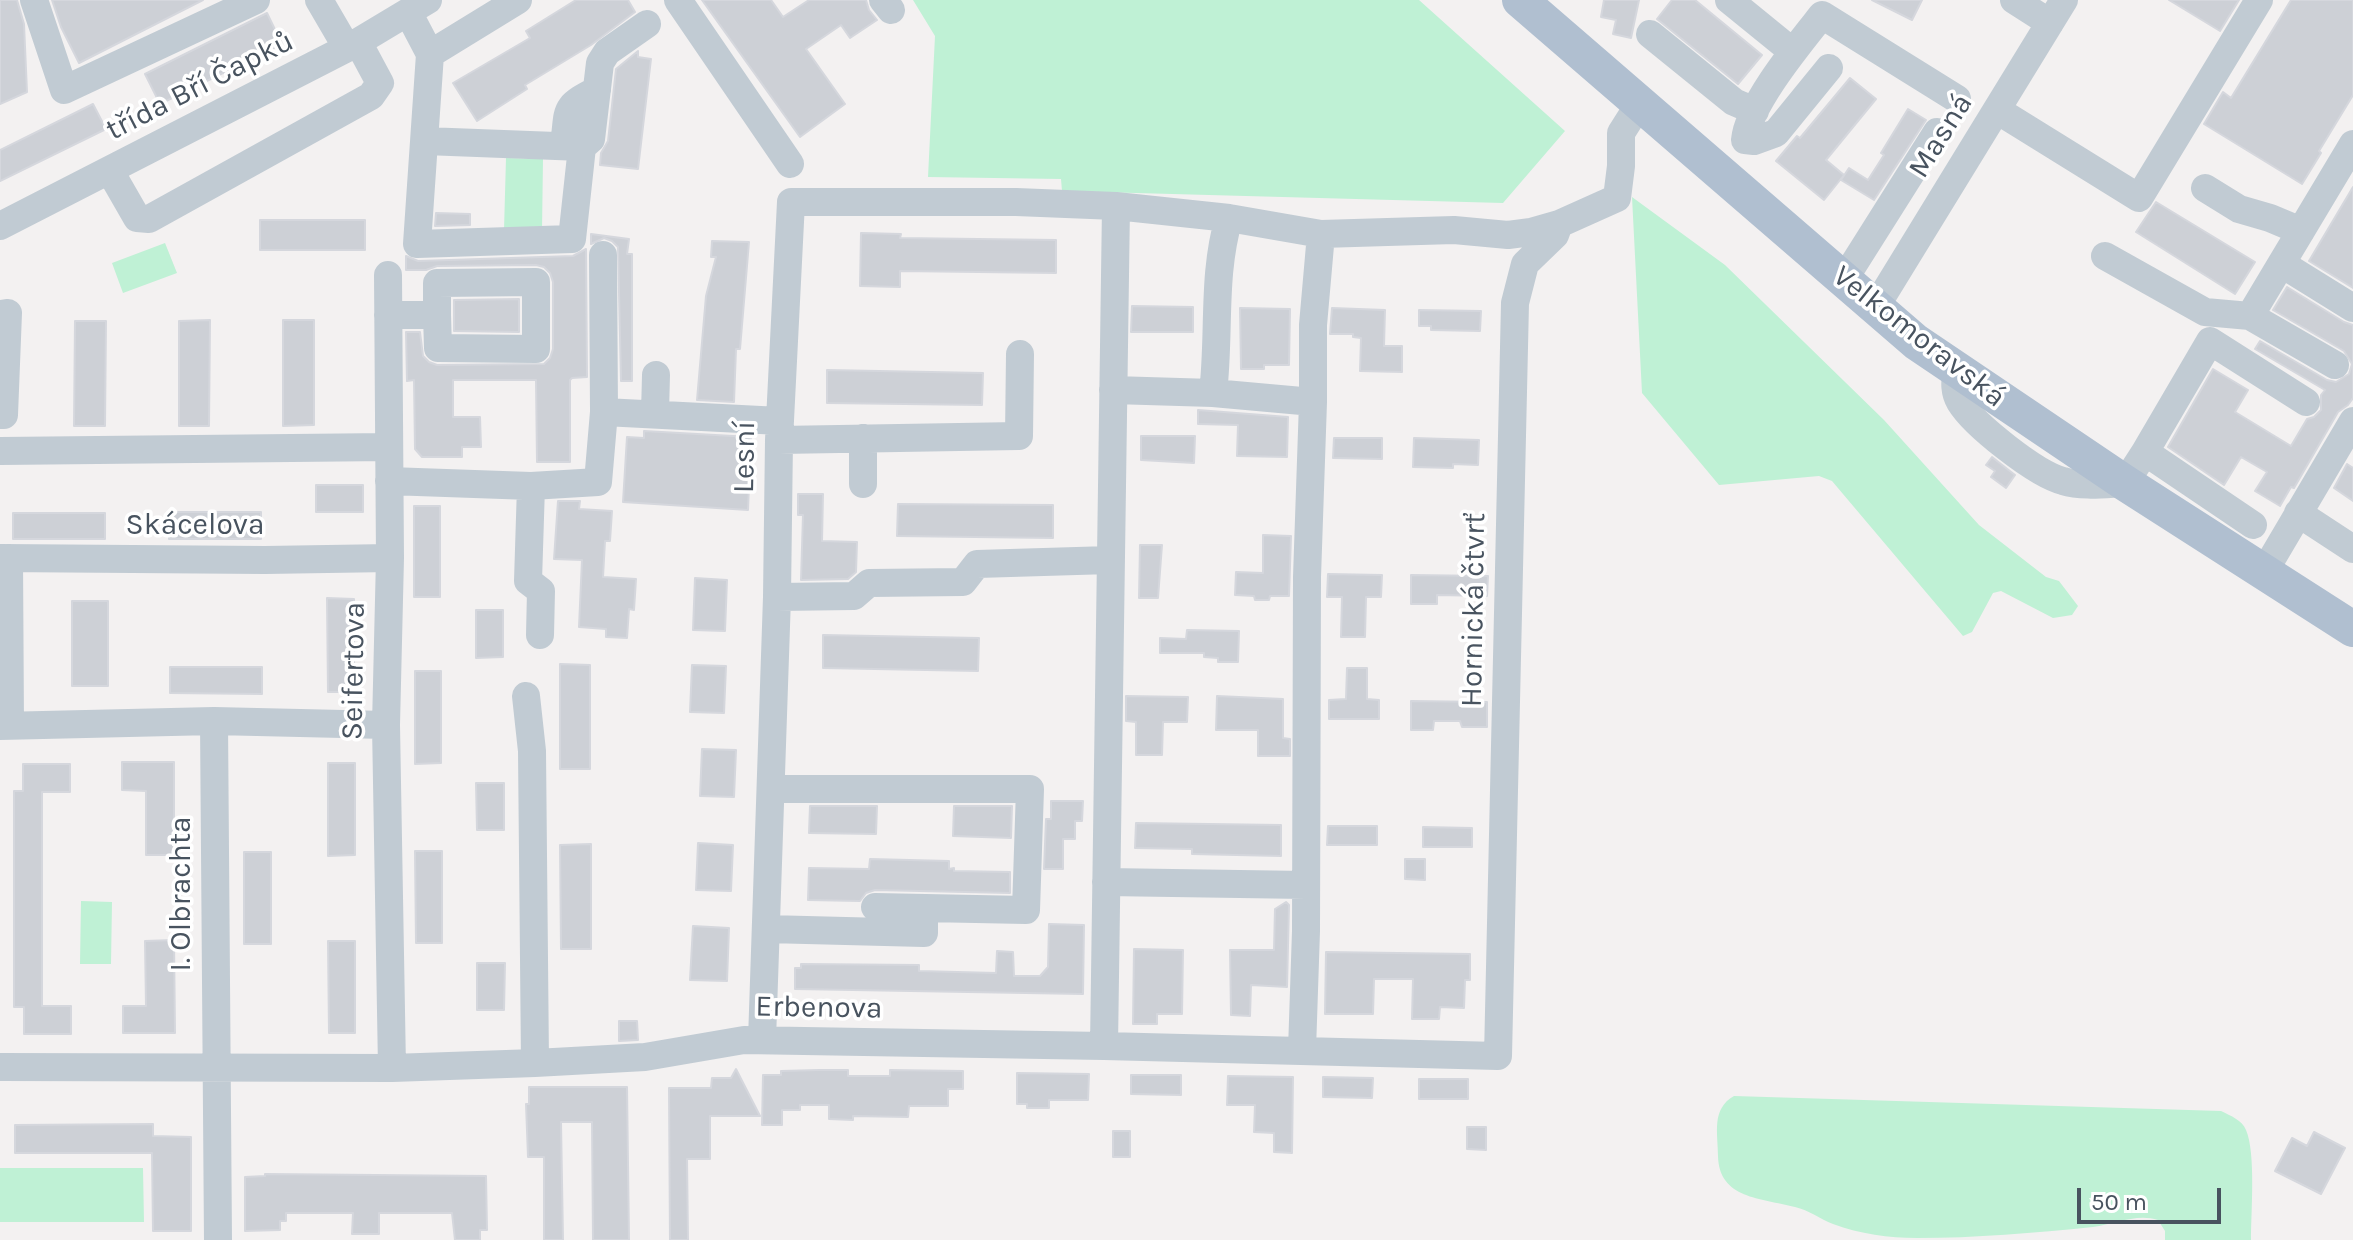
<!DOCTYPE html>
<html>
<head>
<meta charset="utf-8">
<style>
  body { margin:0 }
  #map { position:relative; width:2353px; height:1240px; overflow:hidden; background:#f3f1f1; font-family:Karla,sans-serif }
  canvas { display:block }
  .scale { position:absolute; left:2077px; top:1188px; width:144px; height:36px; box-sizing:border-box; border:4px solid #48535f; border-top:0; padding-left:10px; font-size:24px; line-height:28px; white-space:nowrap; color:#48535f; -webkit-text-stroke:6px #fff; paint-order:stroke }
</style>
</head>
<body>
<div id="map">
<canvas width="2353" height="1240"></canvas>
<div class="scale">50 m</div>
</div>
<script>
const context = document.querySelector('canvas').getContext('2d');
context.lineJoin = 'round';
function fill(path, color) { context.fillStyle = color; context.fill(path, 'evenodd'); }
function trace(path, color, width, dash) { context.strokeStyle = color; context.lineWidth = width; context.lineCap = dash ? 'butt' : 'round'; context.setLineDash(dash || []); context.stroke(path); }
function drawText(font, color, halo, rows, align = 'center') {
  context.font = font + ' Karla,sans-serif'; context.lineWidth = 7; context.setLineDash([]); context.textBaseline = 'middle'; context.strokeStyle = halo; context.fillStyle = color; for (const [text, x, y, turn = 0] of rows) {
    context.save(); context.translate(x, y); context.rotate((+turn || 0) * Math.PI / 180); context.textAlign = isNaN(turn) ? turn : align; if (halo) context.strokeText(text, 0, 0); context.fillText(text, 0, 0); context.restore();
  }
}
const green = new Path2D(`
  M913,0H1419L1565,131L1503,203L1062,191L1061,179L928,177L935,36Z
  M506,158L543,159L542,231L504,230Z
  M1632,197L1725,265L1884,420L1979,525L2046,577L2059,581L2078,606L2072,615L2053,618L2001,591L1993,593L1972,632L1963,636L1832,481L1819,476L1719,485L1642,393Z
  M165,243L177,273L123,293L112,263Z
  M81,901L112,902L111,964H80Z
  M1734,1096L2221,1111C2231,1116 2242,1120 2246,1130C2256,1153 2251,1213 2251,1240H2165V1231L2158,1220C2137,1213 2115,1224 2093,1227C2035,1233 1975,1238 1917,1238C1889,1238 1860,1234 1833,1224C1820,1219 1809,1210 1795,1207C1761,1198 1719,1199 1718,1156C1718,1133 1711,1109 1734,1096Z
  M0,1168H143L144,1222H0Z`);
const building = new Path2D(`
  M0,0H17L24,24L27,92L0,104Z
  M52,0H203L79,63L61,27Z
  M576,0H628L635,12L591,45L525,85L527,89L477,121L453,83L530,38L526,31Z
  M702,0H771L783,17L809,0H866L869,10L877,20L850,38L841,25L806,49L845,104L800,137Z
  M1604,0H1639L1631,38L1613,34L1616,20L1601,17Z
  M1672,0H1695L1762,55L1738,84L1657,19Z
  M1872,0H1922L1912,20Z
  M2169,0H2239L2220,31Z
  M2291,0H2353V95L2319,151L2321,153L2302,184L2204,124L2223,92L2231,98Z
  M267,13L282,44L160,104L145,74Z
  M638,51V57L651,59L638,169L600,165L601,153L608,141L616,69Z
  M1850,78L1876,99L1826,160L1844,175L1824,200L1776,161L1797,136L1800,138Z
  M93,104L106,129L0,181V150Z
  M1908,109L1926,120L1874,200L1841,180L1849,168L1868,180L1884,155L1881,153Z
  M2353,187V288L2309,261Z
  M2156,202L2255,262L2235,294L2136,232Z
  M436,213L470,214V225L435,226Z
  M260,220H365V250H260Z
  M861,233L901,234L900,238L1056,240V273L900,271V287L860,286Z
  M591,234L629,239L627,254H632V381H621L618,247L612,241L604,238L591,244Z
  M712,241L749,242L740,349H736L734,402L697,400L706,296L716,257H711Z
  M586,249L587,377L572,378L570,380V462H537L536,380H453V417H480L481,447H462V457H422L415,449L414,380L407,381L406,332H420L423,356L429,362L437,365L544,364L550,358L553,349V282L550,273L544,267L536,265L437,266L426,270H406V256L418,261L573,256Z
  M2287,287L2344,322L2353,325V398L2348,405L2338,412L2294,488L2291,487L2280,506L2255,491L2267,472L2241,457L2224,485L2168,447L2213,369L2248,390L2235,412L2291,446L2307,419L2314,417L2321,410V395L2325,390L2255,349L2260,341L2327,380L2336,382L2349,374L2352,364L2344,351L2273,310Z
  M519,299V332L454,331V300Z
  M1132,306L1193,307V332H1131Z
  M1240,308L1290,309L1289,365H1264V369H1241Z
  M1332,308L1385,310L1384,346H1402V372L1360,371L1361,338L1353,337V334H1330Z
  M1419,310L1481,311L1480,331L1431,330V326H1419Z
  M210,320L209,426H179V321Z
  M283,320H314V425L283,426Z
  M75,321H106L105,426H74Z
  M827,370L983,373L982,405L827,403Z
  M1198,410L1288,417L1287,457L1237,456L1238,425L1198,424Z
  M644,431L751,437L748,510L623,502L627,437L644,438Z
  M1141,436H1195L1194,463L1141,460Z
  M1334,438H1382V459L1333,458Z
  M1414,438L1479,440L1478,465L1453,464V468L1413,467Z
  M1992,457L2015,475L2006,488L1991,477L1995,471L1986,465Z
  M2347,464L2353,468V501L2334,488Z
  M316,485H363V512H316Z
  M798,494H823L822,541L857,542L856,572L848,579L801,580L803,515H798Z
  M558,501H580L579,509L612,511L610,541H605L603,577L636,579L634,610L629,609L627,638L606,637V629L579,627L582,560L554,559Z
  M898,504L1053,505V538L897,536Z
  M414,506H440V597H414Z
  M169,512H261V539H169Z
  M13,513H105V539H13Z
  M1263,535L1291,536L1289,596H1270L1269,600H1255L1254,596L1235,595L1236,572L1263,573Z
  M1140,545H1162L1158,598H1139Z
  M1328,574L1382,575L1381,597H1366L1365,637H1341L1342,597H1327Z
  M1411,575L1488,576L1487,596L1437,595V604H1411Z
  M695,578L727,580L725,631L693,630Z
  M327,598L354,599V692H328Z
  M72,601H108V686H72Z
  M476,610H503V657L476,658Z
  M1187,630L1239,631L1238,662H1218V658L1204,657V653H1160V638L1186,639Z
  M823,635L979,638L978,671L823,668Z
  M560,664L590,665V769H560Z
  M692,665L726,666L724,713L690,712Z
  M170,667H262V694L170,693Z
  M1347,668H1367V699L1379,700V719H1329V700L1346,699Z
  M415,671H441V763L415,764Z
  M1126,696L1188,697L1187,722H1163L1162,755H1136V722L1126,721Z
  M1217,696L1283,699V738L1290,739V756H1258V730H1216Z
  M1411,701L1487,702V727H1462L1460,721H1434L1433,730H1411Z
  M702,749L736,750L734,797L700,796Z
  M122,762H174V855H146V791L122,790Z
  M328,763H355V855L328,856Z
  M23,764H70V792H42V1006H71V1034H24V1007H14V791H23Z
  M476,783H504V830H477Z
  M1051,801H1083L1082,821H1075V839H1063V869H1044L1046,819H1051Z
  M810,806H877L876,834L809,833Z
  M954,806H1012L1011,838L953,836Z
  M1136,823L1281,825V856L1192,854V849L1135,848Z
  M1328,826H1377V845H1327Z
  M1423,827L1472,828V847H1423Z
  M698,843L733,845L731,891L696,890Z
  M591,844V949H561L560,845Z
  M415,851H442V943H416Z
  M244,852H271V944H244Z
  M870,859L949,861V869L954,868V871L1010,872V893L875,890L866,893L860,901L808,900L809,868L869,869Z
  M1405,859H1425V880L1405,879Z
  M1286,902L1289,905L1287,987L1251,985L1250,1016L1231,1015L1230,950H1274L1275,909Z
  M1049,924L1084,925L1083,994L795,989V968H801V964L919,965V971L996,973L997,951L1013,952L1014,976H1040L1048,967Z
  M693,926L729,928L727,981L690,980Z
  M174,940L175,1033H123V1006H146L145,941Z
  M328,941H355V1033H329Z
  M1134,949L1183,950L1182,1014H1157V1024H1133Z
  M1326,952L1470,954V980H1465L1464,1008L1440,1007L1439,1019H1412L1413,979H1374L1373,1014H1325Z
  M477,963H505L504,1010H477Z
  M619,1021H637L638,1040L619,1041Z
  M736,1069L760,1116H710V1159H687L688,1240H670L669,1088H711L712,1078H731Z
  M819,1070H848V1076H890V1070L963,1071V1089H948V1106H909L908,1117L853,1116V1120L829,1119V1105H800V1110H782V1125H762L763,1075H781V1071Z
  M1017,1073L1089,1074L1088,1100H1049V1108H1027V1104H1017Z
  M1131,1075H1181V1095L1131,1094Z
  M1228,1076L1293,1077L1292,1153L1274,1152V1133L1254,1132L1255,1105H1227Z
  M1323,1077L1373,1078L1372,1098L1323,1097Z
  M1419,1079H1468V1099H1419Z
  M529,1087H627L629,1240H593L592,1122H561L563,1240H544V1157H528L526,1104H529Z
  M153,1124V1136L191,1137V1231H153L152,1153H15V1125Z
  M1467,1127H1486V1150L1467,1149Z
  M1113,1131H1130V1157H1113Z
  M2314,1132L2345,1148L2321,1194L2275,1171L2292,1138L2307,1146Z
  M265,1174L486,1176L487,1230H480V1240H455L452,1213H379V1234H352L353,1213H286V1221H280V1230L245,1231V1177L265,1176Z`);
const minor = new Path2D(`
  M34,0L64,90L256,0
  M319,0L347,48
  M678,0L790,164
  M883,0L891,10
  M1729,0L1793,52
  M2014,0L2050,23
  M408,12L430,54L417,244L572,239L582,147L425,141
  M1650,34L1734,102L1755,111
  M430,54L518,0
  M1829,68L1776,133L1754,141L1745,140C1748,105 1799,44 1822,15L1957,99
  M1997,110L2139,198L2259,0
  M564,146C569,108 562,108 597,90
  M582,147L591,139L600,63L607,52L647,24
  M110,171L137,218L149,219L371,96L380,83L358,42
  M2205,188L2239,209L2270,218L2301,231
  M1116,206L1229,218L1321,234L1454,230L1508,235L1531,232L1559,224L1555,235L1525,264L1515,303L1498,1056L1104,1046Z
  M1559,224L1617,198L1621,166V133L1640,103
  M0,226L353,45L428,0
  M603,255L604,412
  M2105,256L2205,312L2250,316L2353,144
  M2282,264L2353,308
  M388,275L390,558L386,725L392,1068
  M1843,281L1937,132
  M1875,308L2064,0
  M0,314L8,313L4,415H0
  M388,315H437L438,348L536,349V282L437,283V315
  M2250,316L2335,365
  M1956,372C1955,382 1954,392 1960,402C1974,425 2036,474 2063,481C2083,487 2104,484 2125,483L2145,452L2253,525
  M1113,390L1213,393L1313,402
  M1213,393C1220,334 1212,275 1229,218
  M655,413L656,375
  M779,440L1019,436L1020,354
  M0,451L389,447
  M2145,452L2210,341L2306,402
  M389,481L531,486L598,482L604,412L780,421
  M863,484V438
  M531,486L528,581L541,591L540,635
  M2298,513L2353,549
  M0,558L265,560L390,558
  M9,558L10,725
  M2264,572L2353,421
  M777,597L854,596L869,583L963,582L977,564L1110,560
  M526,696L532,751L535,1063
  M214,721L218,1240
  M0,726L214,721L386,725
  M771,789H1030L1026,910L875,907
  M1106,882L1306,885
  M767,929L924,933V908
  M762,1040L777,597L779,440L791,202H1016L1116,206
  M1302,1050L1306,931L1307,577L1313,402V325L1321,234
  M0,1067L392,1068L535,1063L645,1057L744,1040L1104,1046`);
const major = new Path2D(`
  M1520,0L1916,342L2125,483L2353,629`);
const streetNames = [
  ["třída Bří Čapků",200,86,-27],
  ["Masná",1941,136,-58],
  ["Velkomoravská",1919,337,38],
  ["Lesní",745,457,-89],
  ["Skácelova",195,525],
  ["Hornická čtvrť",1474,610,-89],
  ["Seifertova",354,671,-89],
  ["I. Olbrachta",181,894,-90],
  ["Erbenova",819,1008,1]
];
fill(green, '#bff1d5');
fill(building, '#cdd0d6');
trace(building, '#d5d7dd', 2);
trace(minor, '#c1cbd3', 28);
trace(major, '#b0bfd0', 36);
drawText('30px', '#48535f', '#fff', streetNames);
</script>
</body>
</html>
